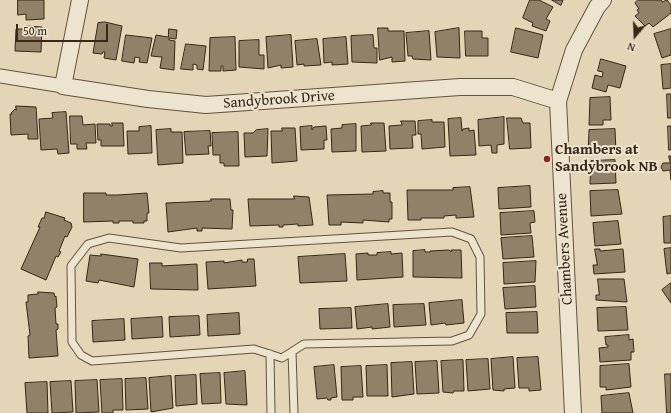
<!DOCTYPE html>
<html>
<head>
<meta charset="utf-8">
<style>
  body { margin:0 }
  #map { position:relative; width:671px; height:413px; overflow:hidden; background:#e3d5b5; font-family:"Gentium Book Plus",serif }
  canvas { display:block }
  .north { position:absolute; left:615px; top:16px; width:40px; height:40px; -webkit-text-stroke:3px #ede4cf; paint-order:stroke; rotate:199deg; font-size:11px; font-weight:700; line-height:16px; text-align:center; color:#382617 }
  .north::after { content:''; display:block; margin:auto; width:14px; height:18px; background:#382617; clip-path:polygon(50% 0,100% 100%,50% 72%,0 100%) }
  .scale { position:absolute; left:16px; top:24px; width:92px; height:18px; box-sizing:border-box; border:2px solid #382617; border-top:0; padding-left:5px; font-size:12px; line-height:14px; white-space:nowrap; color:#382617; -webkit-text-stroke:3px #ede4cf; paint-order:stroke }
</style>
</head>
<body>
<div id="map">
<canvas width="671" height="413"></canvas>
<div class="north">N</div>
<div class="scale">50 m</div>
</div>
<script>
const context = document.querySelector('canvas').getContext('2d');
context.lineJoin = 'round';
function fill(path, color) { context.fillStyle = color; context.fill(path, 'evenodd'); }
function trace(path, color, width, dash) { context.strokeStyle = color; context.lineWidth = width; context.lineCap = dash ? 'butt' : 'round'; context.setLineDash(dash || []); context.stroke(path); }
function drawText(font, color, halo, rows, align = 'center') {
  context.font = font + ' "Gentium Book Plus",serif'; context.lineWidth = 4; context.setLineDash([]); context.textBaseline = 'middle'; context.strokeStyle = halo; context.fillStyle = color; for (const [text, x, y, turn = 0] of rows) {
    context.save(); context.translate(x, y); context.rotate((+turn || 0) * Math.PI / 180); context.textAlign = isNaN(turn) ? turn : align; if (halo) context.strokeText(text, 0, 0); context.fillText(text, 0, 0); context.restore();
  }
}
const building = new Path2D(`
  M18,0H44V19L26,20V14L18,15Z
  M530,0H539L553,7L546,19L550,21L546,31L532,26L533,23L523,18Z
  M552,0H563L561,5Z
  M638,0H661L662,2L667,0L671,5V13L653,27L649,23L645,26L635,16L639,13L637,10L639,9L635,3Z
  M105,22L122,26L116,60L104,58L105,52H103L102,54L93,53L98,23Z
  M27,26L42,27L41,52L15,51L16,29H27Z
  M378,28H388V31H404L405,61L392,62V57L380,60Z
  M459,28L460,58L437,57L435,32Z
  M516,28L543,35L538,58L511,52Z
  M169,29L177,30L176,39L169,38V40L175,41L174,70L160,68L162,57L151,56L156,35L168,37Z
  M671,29V55L662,58L654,34Z
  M429,31L431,60L413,59L412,56H408L406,33Z
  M465,31H482V38H488V56H466Z
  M126,35L152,38L147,63L139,62L140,58L135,57L134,63L122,61Z
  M291,35L293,67L281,68V65L268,68L266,37Z
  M373,35L374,48H377V63L352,62L351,36Z
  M235,37L236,70L223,71V66H221V71H209L210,38Z
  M346,37L348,64L332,65V62L324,63L323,39Z
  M317,39L321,65L304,66V64L297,65L295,41Z
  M259,40V55H264V69L239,67V41Z
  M186,44L206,46L203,70L197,69V65L193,64V70L181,69Z
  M601,59L626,66L620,88L608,85L606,92L592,88L595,75L602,77L603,72L598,71Z
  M671,64V88L663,89L661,65Z
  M667,94H671V118H668Z
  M610,97L611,120H603V125H589L590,98Z
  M16,106L36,107L38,139H28V134L11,135L10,114H12L11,113L15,109L16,110Z
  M66,112L69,153L58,154L57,149L41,150L39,119L53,118L52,113Z
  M70,116H82L83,125L95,124L96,143H86L87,149H77V144H71Z
  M504,117V144L497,145V153H492L491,145L479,146L478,120Z
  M461,118L462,131L463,129L469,128V131L474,130L476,155L450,156L448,119Z
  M507,118H521L523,123H530L531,148L510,149Z
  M432,120V122H444L445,147L422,149L421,134H418V121Z
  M401,121H415L416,135H412L413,148L390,149L389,126L402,125Z
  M112,123H123L124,146H101V140H98L97,124H110V126H112Z
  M371,123H384L386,151L362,152L361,126L371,125Z
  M356,124V151L332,152L331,129L342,128V125Z
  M151,126L152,153L128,154L127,131H139V127Z
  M312,126V130L314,127L326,126L327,140H324V149L301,150L300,127Z
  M668,126H671V150H669Z
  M282,128H295L297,161L272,163L271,131H282Z
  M171,129V132H182L183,163L158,165L156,130Z
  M268,129L267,156L245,157L244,133H253L256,130Z
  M615,129L616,153L588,154L589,130Z
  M210,131L211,146H208L209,154L186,155L184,132Z
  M238,132L239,166H224V163H220V155H213L212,133Z
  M669,156H671V180L670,170L663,171L661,167L663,163H670Z
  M615,160L616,183L590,184L591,161Z
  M530,186L531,207L499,209L498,188Z
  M470,187L474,217L456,218V215L444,216V218H421V220H408L407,190H453V188Z
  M618,190L622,214L591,216L590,191Z
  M383,191V193H390V202H392V219H389V222L363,220V223L341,222V225H329L327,195L373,194V192Z
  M84,193H106V195H118L147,193L149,213H147V221H144V223H133V221H119V223H113V221L84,222Z
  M294,196L309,197L313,225L298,226V224L283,225V227H279V225L250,226L248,199H294Z
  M211,199H230L231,210H233L232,229L202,228V231H197V228L168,232L166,203L211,201Z
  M534,211L535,222L530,223L531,233L501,235L500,213Z
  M46,212L65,218L64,220L71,223L72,227L67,237L65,236L59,251L61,252L58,257L56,256L46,280L21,269L40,227H38L42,218H44Z
  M671,216V243H664L663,217Z
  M618,221L621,244L595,246L593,223Z
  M532,236L534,257L503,259L501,238Z
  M671,248V273L667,274L664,249Z
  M595,249H600V251L623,249L625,272L594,274L593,265H597Z
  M425,250V252H430V251L449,250L451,252V250H461L462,278L413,277V251Z
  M391,252V254L402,253L403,277L357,280L356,254L368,253V255H377V253Z
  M101,254L138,259L134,287L99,280L98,283L86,281L90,255L101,256Z
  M345,254L347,281L300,283L298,257Z
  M248,259H254L256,286L208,289L206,262L224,261V263L242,260V262H247Z
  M536,261L535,282L504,284L503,263Z
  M150,263H162V266L197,264L198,290L151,289Z
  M598,279H624L627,302L596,300V295H599Z
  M671,283V303L662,290Z
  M535,286L536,307L505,309L503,288Z
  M38,292L54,293L55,297L56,296L57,307L55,308L56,324H58V329L56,330L58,356L29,358L28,336L30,335L26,302H28V295L38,294Z
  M462,300L464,323L446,325L445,323L431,325L429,303Z
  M388,304L390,327L372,329V327L357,329L355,307Z
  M424,304L426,325L394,327L393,305Z
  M626,307L628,330L598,331L597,308Z
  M351,308L352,328L320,329L319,309Z
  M537,312L538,333H507L506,313Z
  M239,313L240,334L208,336L207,315Z
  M199,316L200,335L170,337L169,317Z
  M162,317L163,337L132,339L131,319Z
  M124,319L125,340L93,342L92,321Z
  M629,335V340L633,339L634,352H631V360L600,362L599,348L608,347V345H606L605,337Z
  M513,357L515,388L504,389V391L493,390L491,359Z
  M538,357L541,390L529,391V388H519L517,358Z
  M488,359L490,389L468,391L466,360Z
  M463,360L464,391H454L453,393L443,392L441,361Z
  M437,361L439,393L417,394L415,362Z
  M412,362L414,394L392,397L391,363Z
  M629,364L631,387L606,390V387H600V366Z
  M334,365L337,397L331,398V400H328L327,398L317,399L314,367Z
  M387,365L388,396H367L366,366Z
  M361,366L363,397H353V400H342L341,367Z
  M245,371L247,405L226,404L224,373Z
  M220,373L221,403L202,404L200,374Z
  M665,374H671V413H667Z
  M196,375L197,404L176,406L175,376Z
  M171,376L173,408L151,412L149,378Z
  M146,378L148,409L126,410L125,379Z
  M122,379L123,410H113V413H102L100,380Z
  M97,380L99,412L76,413L75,381Z
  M71,381L73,412L52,413L50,382Z
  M47,382L48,413H27L25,383Z
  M629,393L633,413H602L601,396Z`);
const service = new Path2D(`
  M452,232L471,239L480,257L481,314L469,335L452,341L304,344L282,358L254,349L92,361L81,355L72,342L71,266L88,244L109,238L181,248Z
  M292,352L294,413
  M270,354L271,413`);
const minor = new Path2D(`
  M0,76L63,86`);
const tertiary = new Path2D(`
  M80,0L63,86L148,99L206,105L460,87H513L558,101
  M573,413L558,101L574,50L597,7L603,0`);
const markers = [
  [547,159,4,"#8f2418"]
];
const streetNames = [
  ["Sandybrook Drive",279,100,-4],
  ["Chambers Avenue",565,249,-93]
];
const poiNames = [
  ["Chambers at",555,150],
  ["Sandybrook NB",555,167]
];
fill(building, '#918169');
trace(building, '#382617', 1);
trace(service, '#63523e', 9);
trace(minor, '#63523e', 15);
trace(tertiary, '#63523e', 18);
trace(service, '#ede4cf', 7);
trace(minor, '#ede4cf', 13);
trace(tertiary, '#ede4cf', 16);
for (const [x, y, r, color] of markers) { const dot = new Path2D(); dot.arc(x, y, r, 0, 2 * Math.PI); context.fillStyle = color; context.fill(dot); trace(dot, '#ede4cf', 1.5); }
drawText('15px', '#382617', '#ede4cf', streetNames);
drawText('bold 15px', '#382617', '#ede4cf', poiNames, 'left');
</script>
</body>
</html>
